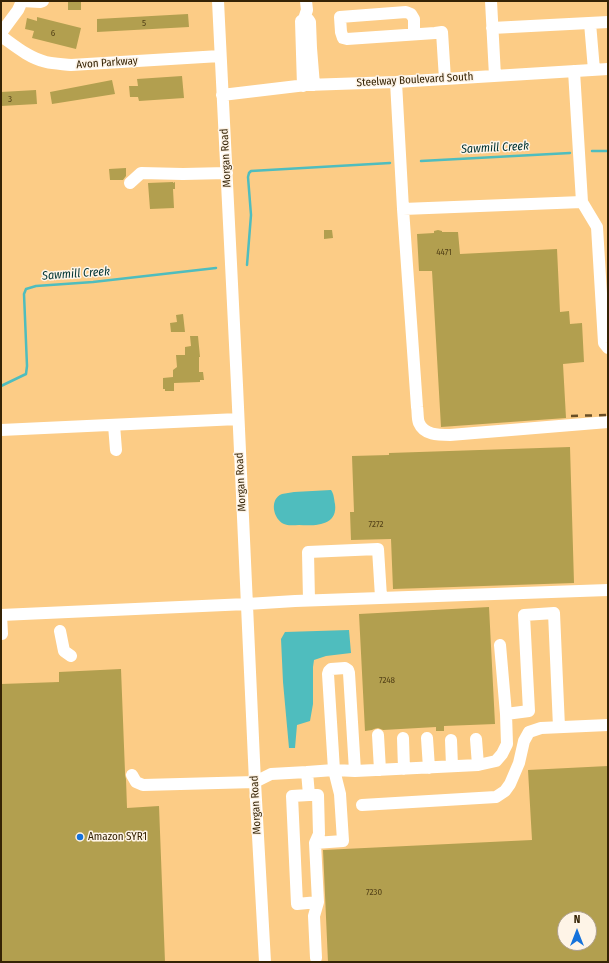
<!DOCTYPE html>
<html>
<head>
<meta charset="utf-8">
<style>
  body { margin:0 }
  #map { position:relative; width:609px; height:963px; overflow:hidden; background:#fccc86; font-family:"Fira Sans Condensed",sans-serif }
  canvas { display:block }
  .frame { position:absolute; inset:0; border:2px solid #352305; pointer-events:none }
  .north { position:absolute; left:557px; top:911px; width:40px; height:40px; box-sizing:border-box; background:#fef4e7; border:1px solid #aea08d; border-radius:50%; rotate:0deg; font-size:11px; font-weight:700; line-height:16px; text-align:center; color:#352305 }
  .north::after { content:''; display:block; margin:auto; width:14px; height:18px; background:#1572db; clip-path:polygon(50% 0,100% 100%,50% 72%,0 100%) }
</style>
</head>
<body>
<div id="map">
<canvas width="609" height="963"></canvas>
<div class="frame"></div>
<div class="north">N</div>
</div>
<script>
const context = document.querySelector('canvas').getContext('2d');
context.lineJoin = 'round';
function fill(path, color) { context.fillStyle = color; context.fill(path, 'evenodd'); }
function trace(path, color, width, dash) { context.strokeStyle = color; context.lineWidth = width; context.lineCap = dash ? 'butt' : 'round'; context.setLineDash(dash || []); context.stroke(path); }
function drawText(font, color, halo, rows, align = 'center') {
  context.font = font + ' "Fira Sans Condensed",sans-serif'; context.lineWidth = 3; context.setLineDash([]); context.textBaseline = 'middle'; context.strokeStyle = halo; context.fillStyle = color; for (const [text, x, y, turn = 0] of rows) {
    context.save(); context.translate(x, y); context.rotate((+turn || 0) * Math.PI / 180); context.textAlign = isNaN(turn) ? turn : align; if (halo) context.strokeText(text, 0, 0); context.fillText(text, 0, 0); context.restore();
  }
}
const water = new Path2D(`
  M331,490C334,494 334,499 335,504C338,526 315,526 299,525C294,525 288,526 284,524C273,519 269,499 282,494C286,493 290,493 294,492C306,491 319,491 331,490Z
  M349,630L351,653L326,656L314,660L313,667V704L310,721L297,725L295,748H289L283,682L281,639L285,632Z`);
const stream = new Path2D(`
  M592,151H608
  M421,161L570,153
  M247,265L251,215L248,177L249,173L251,171L390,163
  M1,386L26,374L27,366L24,294L26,289L36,286L93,282L216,268`);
const building = new Path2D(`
  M68,1H81V10H68Z
  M188,14L189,27L97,32V19Z
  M37,17L81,28L76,49L32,38L34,31L25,29L27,18L37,21Z
  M182,76L184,98L139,101L138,97H130L129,86H138L137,79Z
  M112,80L115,94L52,104L50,92Z
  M36,90L37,104L1,106V92Z
  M126,168V176L123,180H110L109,169Z
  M173,182V183L175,182V189H173L174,208L150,209L148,183Z
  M324,230H332L333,238L324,239Z
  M438,230L442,231V232H458L460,254L557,249L560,312L569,311L570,324L582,323L584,362L563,364L566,418L441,427L432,271H419L417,234L434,233V231Z
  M183,314L185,332H171L170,323L177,322L176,315Z
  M190,336H198L200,357H199V372H203L204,380H200V382L174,383V391H165V389H163V378L173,377V370L177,367L176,355H185V347L191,346Z
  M570,447L574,583L393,589L391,539L351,540L350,512H354L352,456L389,455V453Z
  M489,607L495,724L444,726V731H436V727L383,730L378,728L374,729L372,730L365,731L359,614Z
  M121,669L125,772V775L126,779L127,808L159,806L165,962H1V684L59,682V672Z
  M608,766V962H328L323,850L532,840L528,770ZM565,919H589V943H565Z`);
const minor = new Path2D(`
  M22,1L40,2L43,1
  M218,1L237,385L255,782L265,962
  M491,1L495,76
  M304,19L307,10L306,1
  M590,23L594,70
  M492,28L608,22
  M1,33L18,10L22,1
  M414,34V19L411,14L406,12L340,17L341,32L343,38L347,39L435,33L442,32L445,79
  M1,36C15,46 29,58 46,62C54,64 63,64 71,65L220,56
  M396,82L403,209L582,202L574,71
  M303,86L301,21L304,19H308L310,22L311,48L314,85
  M222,95L306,85L396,82L608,69
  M130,183L141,173L183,174L227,173
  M582,202L597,227L604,343L608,348
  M403,209L417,407C418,411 417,418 419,423C424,435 438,435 450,435L608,422
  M114,425L116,450
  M1,430L238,419
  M309,600L308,552L378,549L381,597
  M60,631L64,651L71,656
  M1,634H2L1,615L247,604L295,601L608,590
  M500,645L506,714
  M378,735L380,770
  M403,738L404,769
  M427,738L429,768
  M476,739L478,765
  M451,740L452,766
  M307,772L309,795L292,796L297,904L318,902L315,843L343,841L340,794L334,770L328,674L329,671L331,669L345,668L348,670L349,673L355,771
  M132,775L136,782L143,785L255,782L271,774L307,772L334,770L355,771L478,765L496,761L502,754L507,744L506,714L529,711L524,615L554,613L559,727
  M309,795H318L319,834L315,843
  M362,805L496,797L505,791L510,784L519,763L524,741L529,732L541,728L608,725
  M316,958L314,916L318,902`);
const rail = new Path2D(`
  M571,416L608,415`);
const markers = [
  [80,837,4,"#1572db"]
];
const numberNames = [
  ["5",144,23],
  ["6",53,33],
  ["3",10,99],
  ["4471",444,252],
  ["7272",376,524],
  ["7248",387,680],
  ["7230",374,892]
];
const streetNames = [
  ["Avon Parkway",107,63,-4],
  ["Steelway Boulevard South",415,80,-3],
  ["Morgan Road",226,158,-93],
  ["Morgan Road",241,482,-93],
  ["Morgan Road",256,805,-93]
];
const poiNames = [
  ["Amazon SYR1",88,837]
];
const waterNames = [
  ["Sawmill Creek",495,148,-3],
  ["Sawmill Creek",76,274,-4]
];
fill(water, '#4fbdbe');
trace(stream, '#4fbdbe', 2.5);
fill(building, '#b29f4f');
trace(minor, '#fff', 12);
trace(rail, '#684e26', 2.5, [7, 7]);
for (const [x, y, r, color] of markers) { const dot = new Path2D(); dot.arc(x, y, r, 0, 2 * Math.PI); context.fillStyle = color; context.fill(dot); trace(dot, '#fef4e7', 1.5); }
drawText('9px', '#544218', null, numberNames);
drawText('11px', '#352305', '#fef4e7', streetNames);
drawText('11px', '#352305', '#fef4e7', poiNames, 'left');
drawText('italic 12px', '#003434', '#fef4e7', waterNames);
</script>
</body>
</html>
